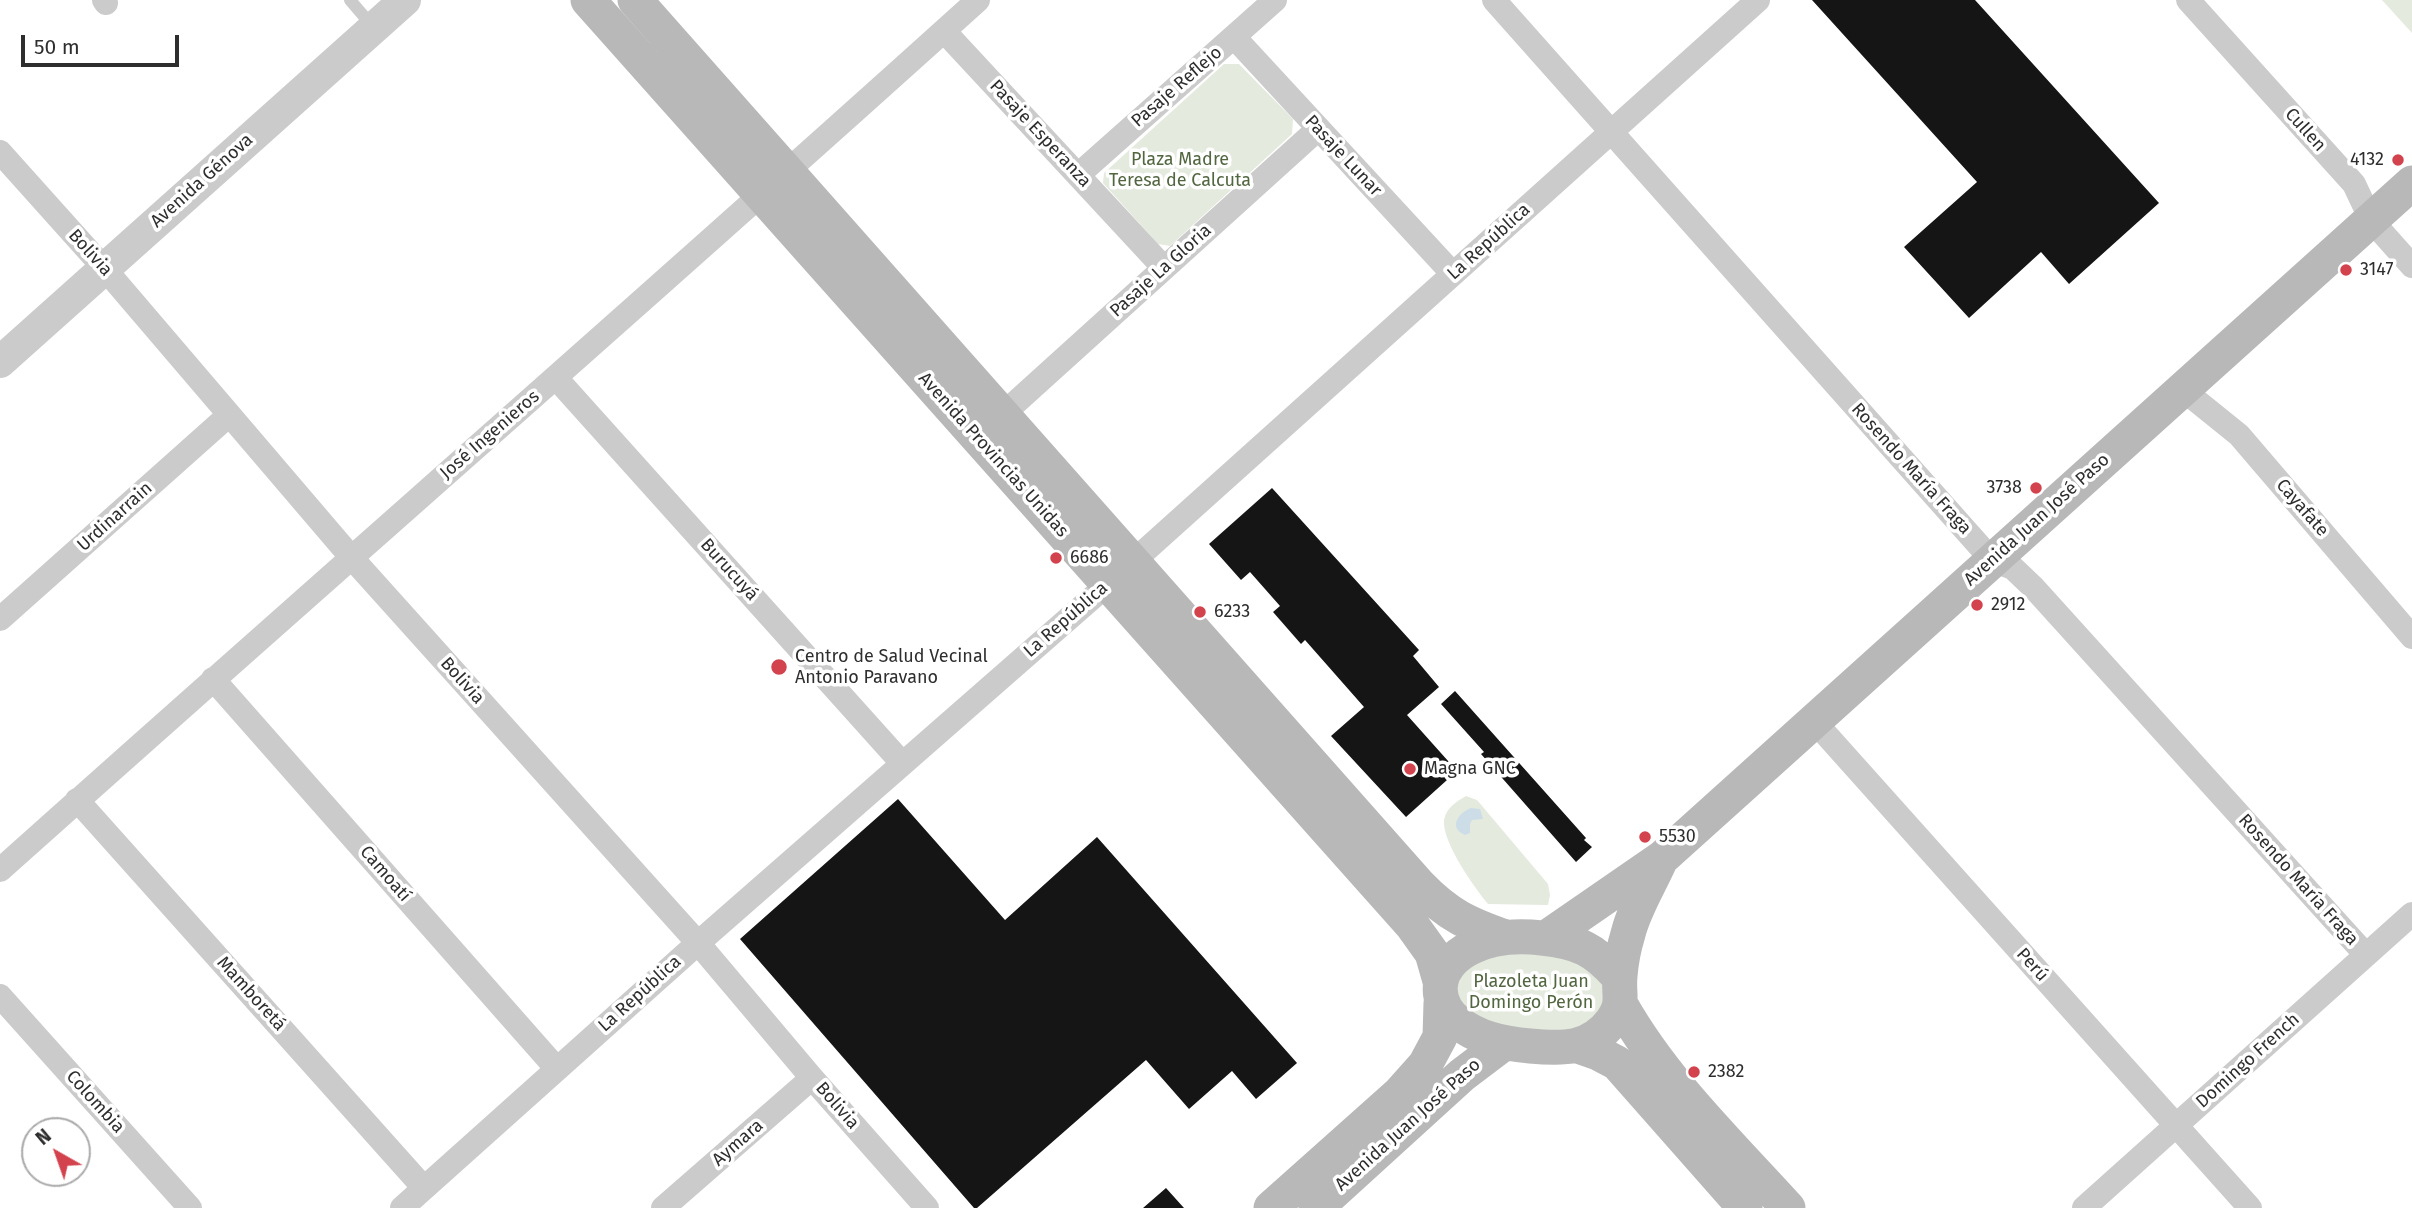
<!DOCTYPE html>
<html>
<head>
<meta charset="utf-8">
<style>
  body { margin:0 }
  #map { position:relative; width:2412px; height:1208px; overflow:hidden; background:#fff; font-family:"Fira Sans",sans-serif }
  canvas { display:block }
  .north { position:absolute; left:21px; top:1117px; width:70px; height:70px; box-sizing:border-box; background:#fff; border:2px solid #ababab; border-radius:50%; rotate:320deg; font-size:19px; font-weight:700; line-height:28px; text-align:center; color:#2e2e2e }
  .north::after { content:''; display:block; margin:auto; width:24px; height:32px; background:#d3434e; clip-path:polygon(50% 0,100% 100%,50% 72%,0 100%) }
  .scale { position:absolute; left:21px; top:35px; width:158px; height:32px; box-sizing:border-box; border:4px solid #2e2e2e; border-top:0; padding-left:9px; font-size:21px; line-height:24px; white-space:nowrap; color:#2e2e2e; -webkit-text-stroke:5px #fff; paint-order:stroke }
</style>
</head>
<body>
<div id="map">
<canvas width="2412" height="1208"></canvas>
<div class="north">N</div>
<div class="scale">50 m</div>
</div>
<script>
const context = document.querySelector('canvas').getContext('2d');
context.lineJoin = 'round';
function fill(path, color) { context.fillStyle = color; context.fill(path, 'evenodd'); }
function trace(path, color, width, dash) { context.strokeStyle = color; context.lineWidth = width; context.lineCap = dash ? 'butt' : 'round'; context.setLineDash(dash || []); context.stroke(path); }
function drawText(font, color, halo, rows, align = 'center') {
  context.font = font + ' "Fira Sans",sans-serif'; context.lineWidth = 7; context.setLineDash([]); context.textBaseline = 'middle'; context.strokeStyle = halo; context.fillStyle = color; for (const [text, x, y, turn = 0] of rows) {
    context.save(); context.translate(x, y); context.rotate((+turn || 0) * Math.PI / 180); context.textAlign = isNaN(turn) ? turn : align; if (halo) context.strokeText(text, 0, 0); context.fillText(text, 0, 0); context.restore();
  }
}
const green = new Path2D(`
  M2382,0H2412V33Z
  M1224,64H1239L1293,119L1292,134L1170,246L1158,244L1103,183L1104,173Z
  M1466,796L1477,800L1548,884L1550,895L1548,905L1488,904C1474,887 1442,842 1444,820C1446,808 1456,802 1466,796Z
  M1527,952L1571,958L1607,982L1600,1014L1574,1032L1506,1031L1477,1019L1455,996L1462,973L1488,955Z`);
const water = new Path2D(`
  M1471,808L1480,809L1483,819L1472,820L1470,824V833L1465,835C1448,828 1458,813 1471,808Z`);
const building = new Path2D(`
  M1812,0H1975L2159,203L2069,284L2041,252L1969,318L1904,247L1977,182Z
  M1272,488L1419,650L1413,656L1439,687L1407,715L1457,771L1406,817L1331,736L1364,707L1305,640L1301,644L1273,612L1280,606L1250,572L1241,580L1209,544Z
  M1455,691L1586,838L1584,840L1592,847L1576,862L1481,754L1484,752L1441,704Z
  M898,799L1005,920L1097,837L1297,1063L1256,1099L1232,1071L1189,1109L1146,1060L977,1208H974L740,939Z
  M1166,1188L1184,1208H1143Z`);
const service = new Path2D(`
  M350,0L374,28`);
const minor = new Path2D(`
  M104,0L106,3
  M1494,0L1992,560L2013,568L2034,588L2366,955
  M2188,0L2354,184L2371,220L2412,266
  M944,31L1164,268
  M1234,37L1453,274
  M0,152L104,268L351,557L698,943L812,1078L927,1208
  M1078,175L1275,0
  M556,378L902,763
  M2182,389L2239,435L2412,637
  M1003,414L1318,129
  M0,619L229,415
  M213,679L557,1069
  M1814,721L2250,1208
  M77,800L424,1188
  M0,870C325,579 654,293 978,0
  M0,996L190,1208
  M402,1208L698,943L1108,584L1758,0
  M663,1208L812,1078
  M2084,1208L2412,914`);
const tertiary = new Path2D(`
  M0,362L405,0`);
const secondary = new Path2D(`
  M588,0L1412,925L1432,953L1440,981
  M635,0L1420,886C1448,915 1468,924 1505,937
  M1546,938L1662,858L2412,183
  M1619,977C1594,949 1579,942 1542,938C1422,924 1396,1036 1530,1046C1563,1049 1590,1050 1612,1021C1625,1002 1618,996 1620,976C1621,962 1624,947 1628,934C1634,909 1650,884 1660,861
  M1621,1005C1664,1081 1730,1144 1788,1208
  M1578,1046L1598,1053L1617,1063L1745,1208
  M1271,1208L1400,1093L1425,1065L1440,1037L1441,1003
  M1316,1208L1462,1075L1503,1044`);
const markers = [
  [2398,160,7,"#d3434e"],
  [2346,270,7,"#d3434e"],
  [2036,488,7,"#d3434e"],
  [1056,558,7,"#d3434e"],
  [1977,605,7,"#d3434e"],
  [1200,612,7,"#d3434e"],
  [779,667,9,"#d3434e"],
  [1410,769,7,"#d3434e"],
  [1645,837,7,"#d3434e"],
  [1694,1072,7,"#d3434e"]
];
const streetNames = [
  ["Pasaje Reflejo",1177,87,-41],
  ["Cullen",2305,130,48],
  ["Pasaje Esperanza",1040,134,47],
  ["Pasaje Lunar",1343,156,47],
  ["Avenida Génova",202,181,-42],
  ["La República",1489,242,-42],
  ["Bolivia",90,253,48],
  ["Pasaje La Gloria",1161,271,-42],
  ["José Ingenieros",490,435,-41],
  ["Avenida Provincias Unidas",993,455,48],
  ["Rosendo María Fraga",1911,469,48],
  ["Cayafate",2302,508,49],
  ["Urdinarrain",115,517,-42],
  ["Avenida Juan José Paso",2037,520,-42],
  ["Burucuyá",729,570,48],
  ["La República",1066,620,-41],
  ["Bolivia",462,681,48],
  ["Camoatí",385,874,49],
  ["Rosendo María Fraga",2298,880,48],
  ["Perú",2032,965,48],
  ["Mamboretá",251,994,48],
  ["La República",640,994,-42],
  ["Domingo French",2248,1061,-42],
  ["Colombia",95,1102,48],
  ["Bolivia",837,1106,49],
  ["Avenida Juan José Paso",1408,1125,-42],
  ["Aymara",738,1143,-41]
];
const parkNames = [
  ["Plaza Madre",1180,160],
  ["Teresa de Calcuta",1180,181],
  ["Plazoleta Juan",1531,982],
  ["Domingo Perón",1531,1003]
];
const poiNames = [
  ["4132",2384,160,"right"],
  ["3147",2360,270],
  ["3738",2022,488,"right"],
  ["6686",1070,558],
  ["2912",1991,605],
  ["6233",1214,612],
  ["Centro de Salud Vecinal",795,657],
  ["Antonio Paravano",795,678],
  ["Magna GNC",1424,769],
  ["5530",1659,837],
  ["2382",1708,1072]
];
fill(green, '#e4eade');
fill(water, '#ccdde8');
fill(building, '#151515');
trace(service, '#cbcbcb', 12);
trace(minor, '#cbcbcb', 24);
trace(tertiary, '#cbcbcb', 32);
trace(secondary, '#b8b8b8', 35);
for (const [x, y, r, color] of markers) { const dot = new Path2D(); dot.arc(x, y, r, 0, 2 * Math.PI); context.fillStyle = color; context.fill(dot); trace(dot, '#fff', 2.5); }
drawText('18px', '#2e2e2e', '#fff', streetNames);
drawText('18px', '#526640', '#fff', parkNames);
drawText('18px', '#2e2e2e', '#fff', poiNames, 'left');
</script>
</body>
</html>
